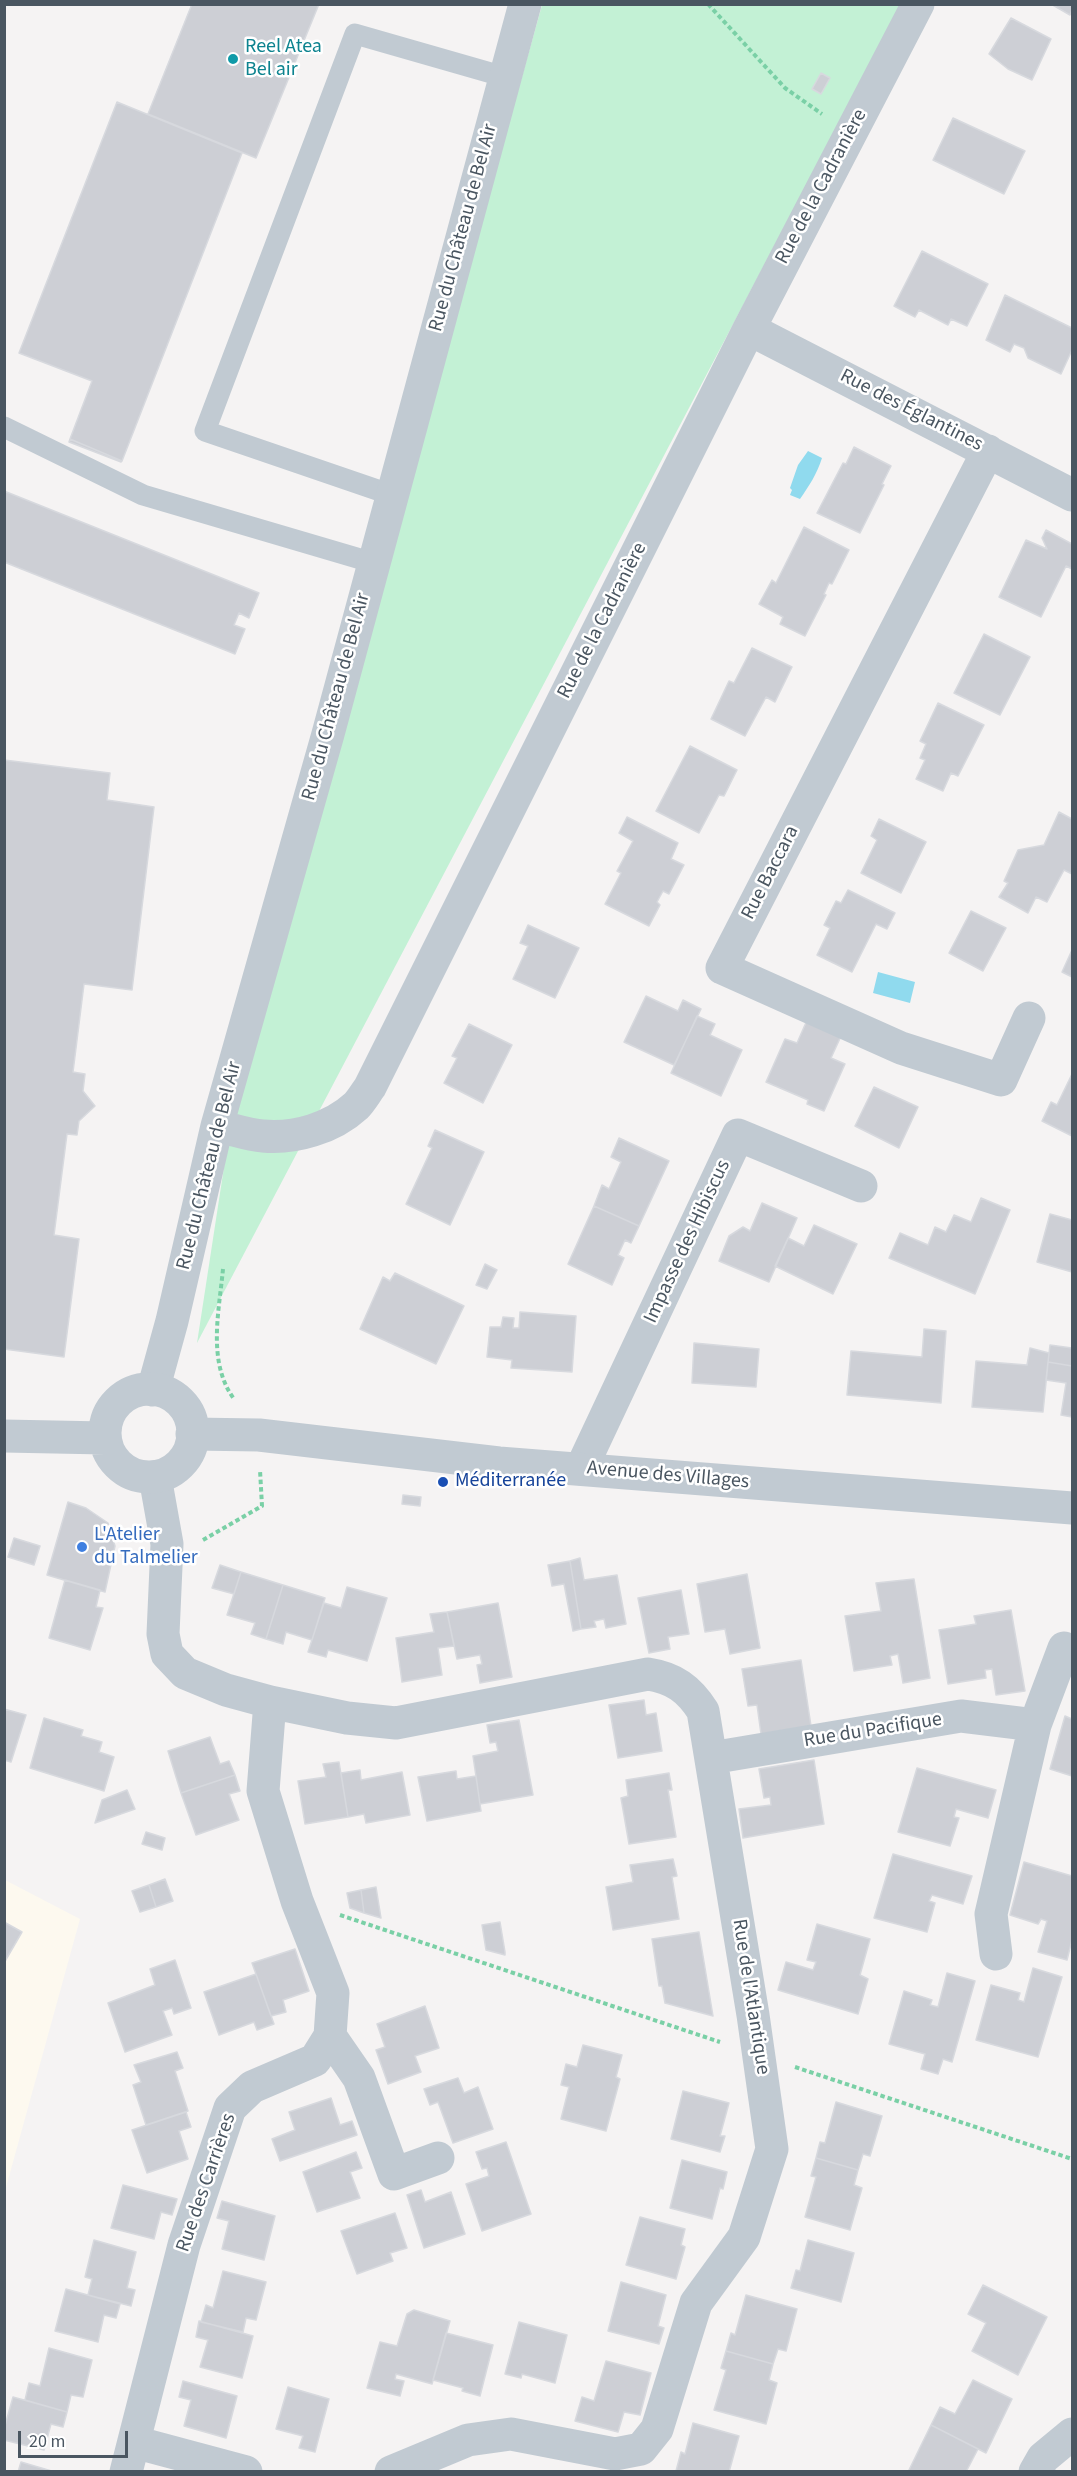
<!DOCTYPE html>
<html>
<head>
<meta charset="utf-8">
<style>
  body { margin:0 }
  #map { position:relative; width:1077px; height:2476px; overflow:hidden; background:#f5f3f3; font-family:"Source Sans 3",sans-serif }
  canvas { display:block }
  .frame { position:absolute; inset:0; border:6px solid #4a5661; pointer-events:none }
  .scale { position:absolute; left:18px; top:2431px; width:110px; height:27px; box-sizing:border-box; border:3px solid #4a5661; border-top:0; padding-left:8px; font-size:18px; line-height:21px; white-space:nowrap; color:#4a5661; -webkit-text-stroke:4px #fff; paint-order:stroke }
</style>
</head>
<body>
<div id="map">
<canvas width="1077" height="2476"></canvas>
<div class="frame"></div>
<div class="scale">20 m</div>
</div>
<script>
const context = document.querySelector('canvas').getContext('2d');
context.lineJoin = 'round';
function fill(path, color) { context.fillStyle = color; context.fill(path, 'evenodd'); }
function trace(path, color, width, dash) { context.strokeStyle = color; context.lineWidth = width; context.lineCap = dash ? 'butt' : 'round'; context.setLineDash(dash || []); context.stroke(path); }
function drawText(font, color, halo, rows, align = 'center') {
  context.font = font + ' "Source Sans 3",sans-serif'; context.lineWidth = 5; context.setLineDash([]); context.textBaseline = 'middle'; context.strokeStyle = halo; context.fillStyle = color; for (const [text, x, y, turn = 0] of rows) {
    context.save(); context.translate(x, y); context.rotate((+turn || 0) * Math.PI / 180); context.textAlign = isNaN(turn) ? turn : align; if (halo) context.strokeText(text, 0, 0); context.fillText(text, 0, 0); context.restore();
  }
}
const commercial = new Path2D(`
  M5,1880L80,1919L5,2191Z`);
const green = new Path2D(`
  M542,5H901L197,1343L232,1115Z`);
const water = new Path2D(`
  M808,451L822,458C817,474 809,486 800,499L790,495L792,490L790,488L798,465Z
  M878,972L915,982L910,1003L873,993Z`);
const building = new Path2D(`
  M192,4H319L256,158L148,114Z
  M1051,4H1072V10L1070,15Z
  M1011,18L1051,39L1032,80L1008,69L989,54Z
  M821,73L830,78L821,94L812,89Z
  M117,102L242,153L122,461L70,439L92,381L19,353Z
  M953,118L1025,151L1004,194L933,160Z
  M922,251L988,284L967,326L951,319L948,325L919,310L915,317L894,306Z
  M1005,295L1072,328V350L1061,374L1028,358L1024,348L1014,344L1010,352L986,340Z
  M70,439L122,461L121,462L69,442Z
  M854,447L891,466L882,484L884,485L860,533L817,513L843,463L846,464Z
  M4,491L259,593L249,618L239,613L234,625L245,629L235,654L4,562Z
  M804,527L849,550L832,584L829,583L824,594L826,595L805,636L780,624L783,617L759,604L772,580L776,583Z
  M1046,530L1072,544V569L1066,566L1041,617L999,597L1026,540L1047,549L1042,538Z
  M984,634L1030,657L1000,715L954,693Z
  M752,648L792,667L775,702L766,697L745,736L711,719L729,681L734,683Z
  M938,703L984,725L958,776L951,773L943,791L916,779L925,760L920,758L926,744L920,741Z
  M690,746L737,770L724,796L719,795L699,833L656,811Z
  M4,760L110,773L107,800L154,807L132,990L84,984L73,1072L85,1074L83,1091L95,1106L79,1121L77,1135L67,1134L54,1235L79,1239L64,1357L4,1349Z
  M1059,812L1072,819V874L1064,870L1047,902L1036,897L1028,913L999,897L1008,883L1004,881L1018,850L1044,845Z
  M627,817L678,843L671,859L684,865L669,894L663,891L657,902L660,905L649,926L605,904L621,873L617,871L633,841L619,833Z
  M879,819L926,842L901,893L861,873L877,840L871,836Z
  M848,890L895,913L887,929L876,924L852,972L817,955L830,928L824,925L836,901L841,903Z
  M971,911L1006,928L983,971L949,953Z
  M528,925L579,948L555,998L513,979L528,946L520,943Z
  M1072,950V977L1062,972Z
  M646,996L678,1011L683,1000L701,1009L674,1065L624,1042Z
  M697,1016L715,1024L710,1035L742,1050L721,1096L671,1073Z
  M808,1018L842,1034L831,1058L845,1064L824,1111L807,1104L808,1100L766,1082L785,1039L797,1043Z
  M469,1024L512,1045L483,1103L444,1083L457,1058L452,1056Z
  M1072,1074V1136L1042,1121L1051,1102L1057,1105Z
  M874,1087L918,1107L899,1148L855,1126Z
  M435,1130L484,1152L450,1225L406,1204L432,1148L428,1146Z
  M619,1138L669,1161L639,1226L594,1206L602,1185L609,1189L621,1162L611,1157Z
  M981,1198L1010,1210L975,1294L889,1258L900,1233L928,1245L935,1227L946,1232L954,1215L971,1222Z
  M762,1203L797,1218L769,1282L719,1261L729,1236L743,1227L750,1231Z
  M594,1206L639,1226L631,1243L625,1240L618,1255L624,1258L612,1285L568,1264Z
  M1050,1214L1072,1220V1272L1037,1262Z
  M814,1225L857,1244L833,1294L775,1266L788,1238L804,1246Z
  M485,1264L497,1270L487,1289L476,1285Z
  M395,1273L464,1306L436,1364L360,1329L383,1277L390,1281Z
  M520,1312L576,1316L572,1372L511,1368L512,1360L487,1357L490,1327H501L503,1317L514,1318L513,1328H519Z
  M924,1329L946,1331L941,1403L847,1395L851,1351L922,1357Z
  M694,1343L759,1349L756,1387L692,1383Z
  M1050,1345L1072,1348V1366L1048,1362Z
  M1030,1348L1049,1353L1043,1412L972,1407L976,1361L1027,1365Z
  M1048,1362L1072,1366V1417L1061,1415L1066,1383L1046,1380Z
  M403,1495L421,1497L420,1506L402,1504Z
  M68,1502L86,1508L108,1523L115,1546L105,1592L47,1575Z
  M14,1538L40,1546L34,1565L8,1557Z
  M580,1558L584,1580L617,1575L626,1624L606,1628L604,1619L594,1621L596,1627L581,1629L570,1561Z
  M570,1561L581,1629L573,1631L564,1584L552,1586L548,1565Z
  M220,1565L241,1572L234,1594L212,1588Z
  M241,1572L283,1585L266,1639L251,1634L255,1623L227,1615Z
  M747,1574L760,1648L730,1654L725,1629L705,1632L697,1584Z
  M914,1579L930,1678L903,1683L898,1654L890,1656L892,1665L854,1671L845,1616L881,1611L876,1583Z
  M65,1580L100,1590L96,1607L103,1608L90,1650L49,1638Z
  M283,1585L325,1598L312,1640L286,1632L283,1644L266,1639Z
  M347,1587L387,1598L367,1661L328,1650L326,1657L308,1652L324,1603L341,1608Z
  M681,1590L689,1634L668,1637L670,1649L649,1653L638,1598Z
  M498,1603L512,1677L480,1683L477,1665L482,1664L480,1655L457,1659L447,1612Z
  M1011,1610L1025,1691L996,1695L992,1669L985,1670L986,1678L948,1684L939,1630L976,1624L974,1616Z
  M447,1612L454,1646L438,1648L442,1675L402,1682L396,1638L434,1632L430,1614Z
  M801,1660L811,1726L761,1734L757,1705L748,1706L742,1669Z
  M644,1700L646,1715L656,1713L662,1751L618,1758L609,1705Z
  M4,1709L26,1715L11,1762L4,1760Z
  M1065,1716L1072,1719V1776L1050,1769Z
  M44,1718L83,1730L81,1736L102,1742L99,1752L114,1757L104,1791L30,1768Z
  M519,1720L533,1795L480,1804L473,1756L498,1751L496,1742L490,1743L487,1725Z
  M210,1737L220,1764L229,1761L235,1775L181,1793L168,1751Z
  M814,1760L824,1824L743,1838L739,1809L771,1805L770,1797L764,1798L759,1769Z
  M339,1762L348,1817L305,1824L298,1781L326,1777L323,1764Z
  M917,1768L996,1790L988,1818L956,1809L954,1817L959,1818L950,1846L898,1832Z
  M360,1770L361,1780L402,1772L410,1815L366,1823L364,1814L348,1817L341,1773Z
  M456,1771L457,1779L476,1776L481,1811L427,1821L418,1777Z
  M669,1773L672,1790H668L676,1837L629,1844L621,1798L628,1796L626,1780Z
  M235,1775L240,1791L229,1794L239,1820L196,1835L181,1793Z
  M127,1790L135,1809L95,1823L102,1800Z
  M146,1832L165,1838L162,1850L142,1844Z
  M893,1854L972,1876L963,1904L932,1895L929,1901L935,1903L927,1932L874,1918Z
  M673,1859L677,1876L672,1877L679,1919L613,1930L606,1887L633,1882L630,1865Z
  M1024,1862L1072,1876V1940L1067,1960L1038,1952L1047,1921L1041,1919L1038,1924L1010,1915Z
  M165,1879L173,1901L156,1907L149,1885Z
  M149,1885L156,1907L140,1912L132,1891Z
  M376,1887L381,1918L364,1913L361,1890Z
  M361,1890L364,1913L350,1908L347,1893Z
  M4,1922L22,1932L4,1963Z
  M500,1922L505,1952V1955L486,1950L482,1925Z
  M817,1924L870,1939L860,1975L868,1979L858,2014L778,1990L786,1962L813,1970L816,1962L807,1960Z
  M699,1932L713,2016L665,2003L662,1986H659L652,1939Z
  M295,1949L309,1991L283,2000L286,2012L271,2016L252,1963Z
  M175,1960L191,2008L174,2014L172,2008L163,2011L172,2035L125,2052L108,2003L155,1985L150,1969Z
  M1033,1968L1062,1977L1038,2057L976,2040L991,1985L1020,1993L1018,2000L1024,2002Z
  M947,1973L975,1981L952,2062L943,2059L938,2074L921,2069L925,2054L889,2044L904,1991L932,2000L930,2005L938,2007Z
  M256,1974L274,2024L257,2030L254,2022L219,2035L204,1992Z
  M425,2006L439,2048L415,2056L421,2072L388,2084L376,2050L385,2047L377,2024Z
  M583,2045L622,2055L616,2077L620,2079L606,2131L561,2119L569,2087L561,2085L566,2064L577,2067Z
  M177,2052L183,2068L175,2071L188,2111L146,2125L133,2085L141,2082L134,2065Z
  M458,2078L464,2093L478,2087L493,2129L453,2143L438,2102L430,2105L424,2089Z
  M683,2091L729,2103L720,2136H725L720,2152L671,2139Z
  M331,2098L340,2125L352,2121L357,2135L280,2161L272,2139L295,2130L289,2112Z
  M836,2102L882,2116L870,2156L863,2154L858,2170L816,2158L820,2142L825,2143Z
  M186,2112L191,2127L179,2131L188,2159L147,2173L132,2130Z
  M506,2142L531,2214L482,2231L466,2184L489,2176L487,2168L482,2169L476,2152Z
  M356,2152L362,2168L350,2172L360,2198L317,2212L303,2172Z
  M816,2158L858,2170L854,2185L862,2188L850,2230L805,2217L816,2177L811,2176Z
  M682,2160L727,2172L723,2189L720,2188L712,2219L670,2208Z
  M123,2185L177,2199L172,2215L161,2212L154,2239L111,2228Z
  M421,2190L425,2202L451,2192L465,2234L424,2248L407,2195Z
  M222,2201L275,2216L264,2260L222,2249L229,2221L217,2218Z
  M395,2213L407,2248L390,2253L393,2261L357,2274L341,2231Z
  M640,2217L685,2229L681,2245L685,2247L676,2279L626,2265Z
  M94,2240L136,2252L127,2288L135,2290L131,2306L88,2295L92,2279L85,2277Z
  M808,2240L854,2253L841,2302L791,2288L796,2270L800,2271Z
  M223,2271L266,2282L256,2320L246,2318L243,2332L201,2322L206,2305L213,2308Z
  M621,2282L666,2295L658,2326L664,2328L659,2344L608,2331Z
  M983,2285L1047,2317L1018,2375L972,2351L986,2323L968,2314Z
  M66,2289L120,2304L116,2318L104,2315L98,2342L55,2331Z
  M746,2295L797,2309L786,2351L778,2349L773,2364L726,2351L731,2333L735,2335Z
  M414,2310L450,2321L432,2384L396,2374L395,2379L404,2381L400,2396L367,2388L380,2342L397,2346L407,2314Z
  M199,2321L253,2336L242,2378L200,2367L208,2340L196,2337Z
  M519,2322L567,2335L555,2383L522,2374L521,2378L505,2374Z
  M446,2333L493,2345L480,2396L462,2391L463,2388L433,2380Z
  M49,2348L92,2360L83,2397L71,2395L67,2412L25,2400L29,2383L40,2386Z
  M726,2351L773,2364L769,2380L777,2383L766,2424L714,2410L726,2370L721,2368Z
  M606,2361L651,2373L640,2415L624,2412L618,2432L575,2421L582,2397L594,2401Z
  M973,2380L1012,2399L986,2453L931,2425L940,2407L955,2414Z
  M183,2381L237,2396L226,2438L184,2426L191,2400L179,2397Z
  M288,2387L329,2399L315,2452L299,2448L303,2436L276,2429Z
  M13,2397L67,2412L63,2427L51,2424L44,2450L4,2440V2429Z
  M693,2423L739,2436L729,2472L676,2471L681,2452L685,2454Z
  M931,2425L978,2449L966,2472H908Z
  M21,2462L55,2472H18Z`);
const path = new Path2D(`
  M708,4L785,88L822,114
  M223,1269C219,1312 207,1362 234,1399
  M203,1540L262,1506L260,1470
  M340,1915L720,2042
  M795,2067L1072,2159`);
const service = new Path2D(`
  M4,427L143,495L374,563
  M392,495L205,431L355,34L505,77`);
const minor = new Path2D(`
  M749,329L1072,495
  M988,451L722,968L901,1048L1001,1080L1029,1018
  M217,1126C232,1129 248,1135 263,1136C295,1139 332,1128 356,1106C361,1101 365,1094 370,1087L749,329L918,4
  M153,1390L172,1321L217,1126L328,734L525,4
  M581,1469L738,1135L861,1186
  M155,1477L167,1544L163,1634L167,1654L185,1673L226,1690L270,1702L347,1718L396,1723L648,1674C674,1678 689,1689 703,1711L753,2015L772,2149L744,2237L696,2303L657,2429L641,2449L615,2454L511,2434L468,2440L391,2472
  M1035,1725L1064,1648
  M711,1758L961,1716L1035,1725L991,1914L996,1954
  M330,2036L359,2078L394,2174L438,2158
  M134,2442L246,2472
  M126,2472L184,2245L230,2108L252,2087L315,2060L330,2036L333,1993L297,1901L263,1791L270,1702
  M1035,2472L1043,2458L1072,2434`);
const tertiary = new Path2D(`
  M105 1433a44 44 0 1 1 88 0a44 44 0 1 1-88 0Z
  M192,1434L259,1435L499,1463L1072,1508
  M4,1436L105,1438`);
const markers = [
  [233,59,6,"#0f9aa8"],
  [443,1482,6,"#1a4fb4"],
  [82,1547,6,"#3f7fe0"]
];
const cultureNames = [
  ["Reel Atea",245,48],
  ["Bel air",245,71]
];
const streetNames = [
  ["Rue de la Cadranière",822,187,-62],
  ["Rue du Château de Bel Air",464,228,-75],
  ["Rue des Églantines",911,411,27],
  ["Rue de la Cadranière",603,621,-63],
  ["Rue du Château de Bel Air",337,697,-75],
  ["Rue Baccara",771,873,-63],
  ["Rue du Château de Bel Air",210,1166,-76],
  ["Impasse des Hibiscus",688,1242,-65],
  ["Avenue des Villages",668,1476,5],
  ["Rue du Pacifique",873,1731,-9],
  ["Rue de l'Atlantique",750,1997,81],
  ["Rue des Carrières",207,2183,-71]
];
const transitNames = [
  ["Méditerranée",455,1482]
];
const shopNames = [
  ["L'Atelier",94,1536],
  ["du Talmelier",94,1559]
];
fill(commercial, '#fdf9ef');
fill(green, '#c3f1d5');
fill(water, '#90daee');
fill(building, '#cdcfd5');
trace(building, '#d7d9de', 1.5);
trace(path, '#7ad0a6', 4, [4.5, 3]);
trace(service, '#c1cad2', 21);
trace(minor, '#c1cad2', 33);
trace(tertiary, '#c1cad2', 33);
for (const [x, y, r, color] of markers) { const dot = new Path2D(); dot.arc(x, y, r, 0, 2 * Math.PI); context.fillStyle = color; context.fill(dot); trace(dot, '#fff', 2); }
drawText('20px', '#0d838f', '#fff', cultureNames, 'left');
drawText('20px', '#4a5661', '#fff', streetNames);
drawText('20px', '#164399', '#fff', transitNames, 'left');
drawText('20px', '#366cbe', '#fff', shopNames, 'left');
</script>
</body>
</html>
